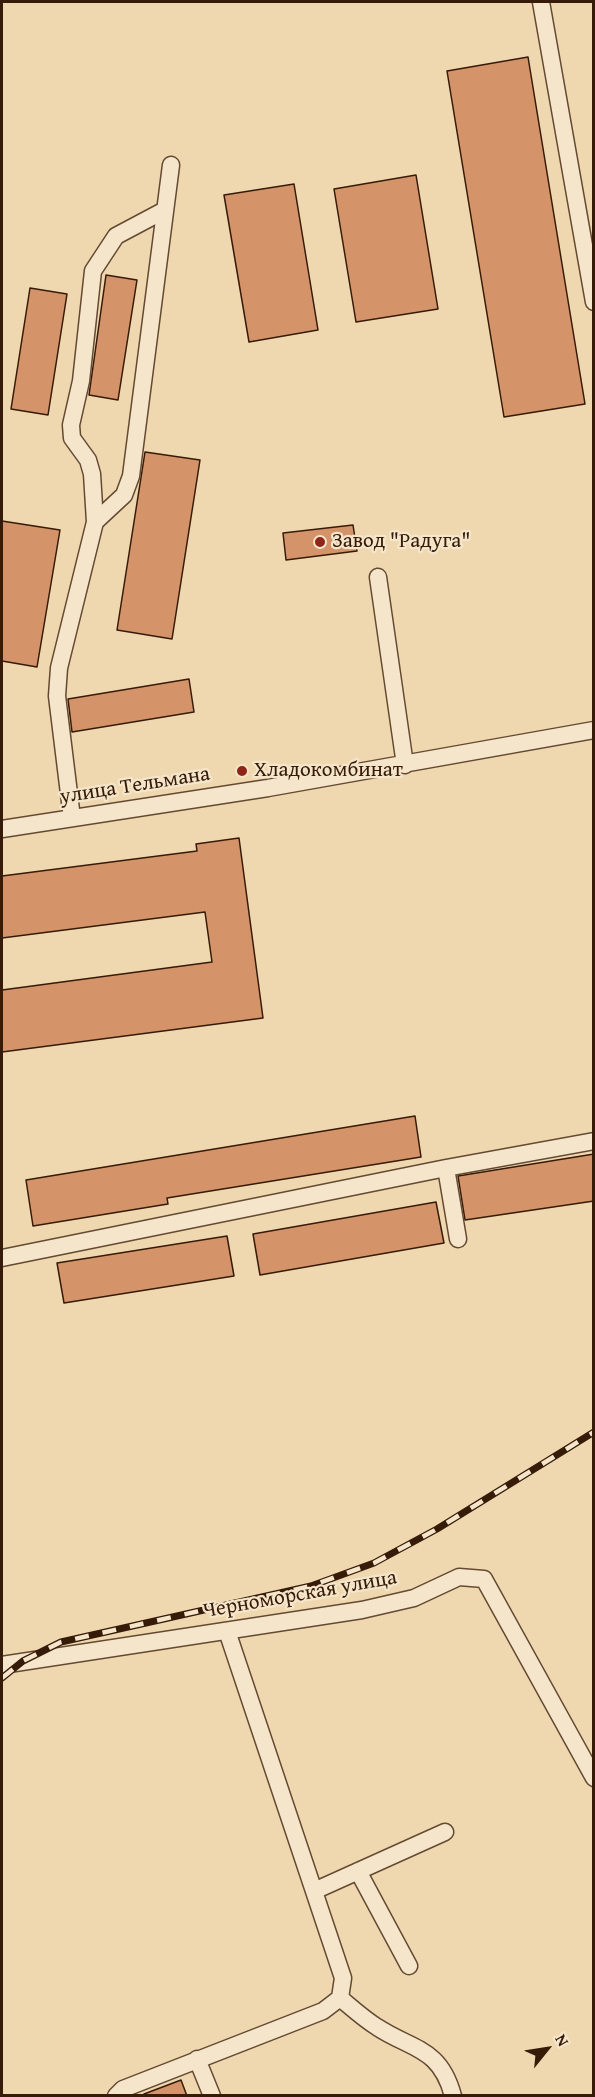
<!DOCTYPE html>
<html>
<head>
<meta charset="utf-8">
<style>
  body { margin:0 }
  #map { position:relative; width:595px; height:2097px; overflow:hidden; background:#efd8af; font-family:"Gentium Book Plus",serif }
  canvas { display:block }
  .frame { position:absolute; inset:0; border:3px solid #361b08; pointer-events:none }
  .north { position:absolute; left:517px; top:2019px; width:60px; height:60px; -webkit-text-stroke:4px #f5e6cb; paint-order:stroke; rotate:60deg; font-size:16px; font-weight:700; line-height:24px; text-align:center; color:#361b08 }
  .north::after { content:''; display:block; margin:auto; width:21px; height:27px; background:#361b08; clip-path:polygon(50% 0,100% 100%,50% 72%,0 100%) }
</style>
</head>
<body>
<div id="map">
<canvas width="595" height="2097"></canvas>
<div class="frame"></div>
<div class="north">N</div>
</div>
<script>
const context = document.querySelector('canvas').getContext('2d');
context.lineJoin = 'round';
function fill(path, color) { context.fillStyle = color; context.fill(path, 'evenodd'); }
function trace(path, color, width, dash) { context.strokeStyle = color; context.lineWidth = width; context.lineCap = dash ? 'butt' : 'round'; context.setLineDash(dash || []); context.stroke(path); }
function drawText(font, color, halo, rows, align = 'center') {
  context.font = font + ' "Gentium Book Plus",serif'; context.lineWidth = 4.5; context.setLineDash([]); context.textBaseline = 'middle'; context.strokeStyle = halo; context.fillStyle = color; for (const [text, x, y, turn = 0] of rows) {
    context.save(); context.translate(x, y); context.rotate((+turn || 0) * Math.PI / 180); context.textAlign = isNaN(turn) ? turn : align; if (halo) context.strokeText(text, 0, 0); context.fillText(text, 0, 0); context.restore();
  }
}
const building = new Path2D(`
  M528,57L585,404L504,417L447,71Z
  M416,175L438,309L356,322L334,189Z
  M294,184L318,330L249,342L224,195Z
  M106,275L137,280L118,400L89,395Z
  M30,288L67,294L48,415L11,409Z
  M145,452L200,460L172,639L117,630Z
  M2,521L60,530L37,667L2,661Z
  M353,525L357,551L286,560L283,533Z
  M189,679L194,712L72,732L68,699Z
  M239,838L263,1018L2,1052V990L212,962L205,912L2,938V876L197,851L196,844Z
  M415,1116L421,1157L167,1198L168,1204L33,1226L26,1180Z
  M594,1154V1201L465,1220L458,1176Z
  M436,1202L444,1243L260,1275L253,1234Z
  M227,1236L234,1276L64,1303L57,1263Z
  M181,2080L187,2096H144V2094Z`);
const minor = new Path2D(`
  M541,2L594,302
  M95,522L92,474L88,460L72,438L71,425L81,381L93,271L116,236L165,210
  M378,577L405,765
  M72,818L57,696L59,668L95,522L124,495L131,476L171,165
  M2,829L268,788L594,730
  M446,1168L594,1141
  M2,1258L446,1168L458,1239
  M2,1665L362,1610L414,1598L459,1577L484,1579L594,1778
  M358,1871L409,1966
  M314,1891L445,1832
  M340,1998C352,2008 364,2019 377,2027C412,2050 440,2047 453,2096
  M197,2059L212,2096
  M116,2096L123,2089L323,2011L340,1998L343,1978L227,1631`);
const rail = new Path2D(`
  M2,1678L23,1661L61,1642L311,1586L374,1563L437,1529L594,1432`);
const markers = [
  [320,542,6,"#8f2418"],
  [242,771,6,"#8f2418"]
];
const poiNames = [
  ["Завод \"Радуга\"",332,542],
  ["Хладокомбинат",254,771]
];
const streetNames = [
  ["улица Тельмана",135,786,-9],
  ["Черноморская улица",300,1595,-10]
];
fill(building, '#d49368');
trace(building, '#361b08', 1.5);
trace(minor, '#644a32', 19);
trace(minor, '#f5e6cb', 16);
trace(rail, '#361b08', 7);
trace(rail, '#f5e6cb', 4.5, [14]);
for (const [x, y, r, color] of markers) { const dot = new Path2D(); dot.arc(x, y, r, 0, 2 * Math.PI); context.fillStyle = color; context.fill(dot); trace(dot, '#f5e6cb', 2); }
drawText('21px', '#361b08', '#f5e6cb', poiNames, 'left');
drawText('21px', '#361b08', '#f5e6cb', streetNames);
</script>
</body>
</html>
